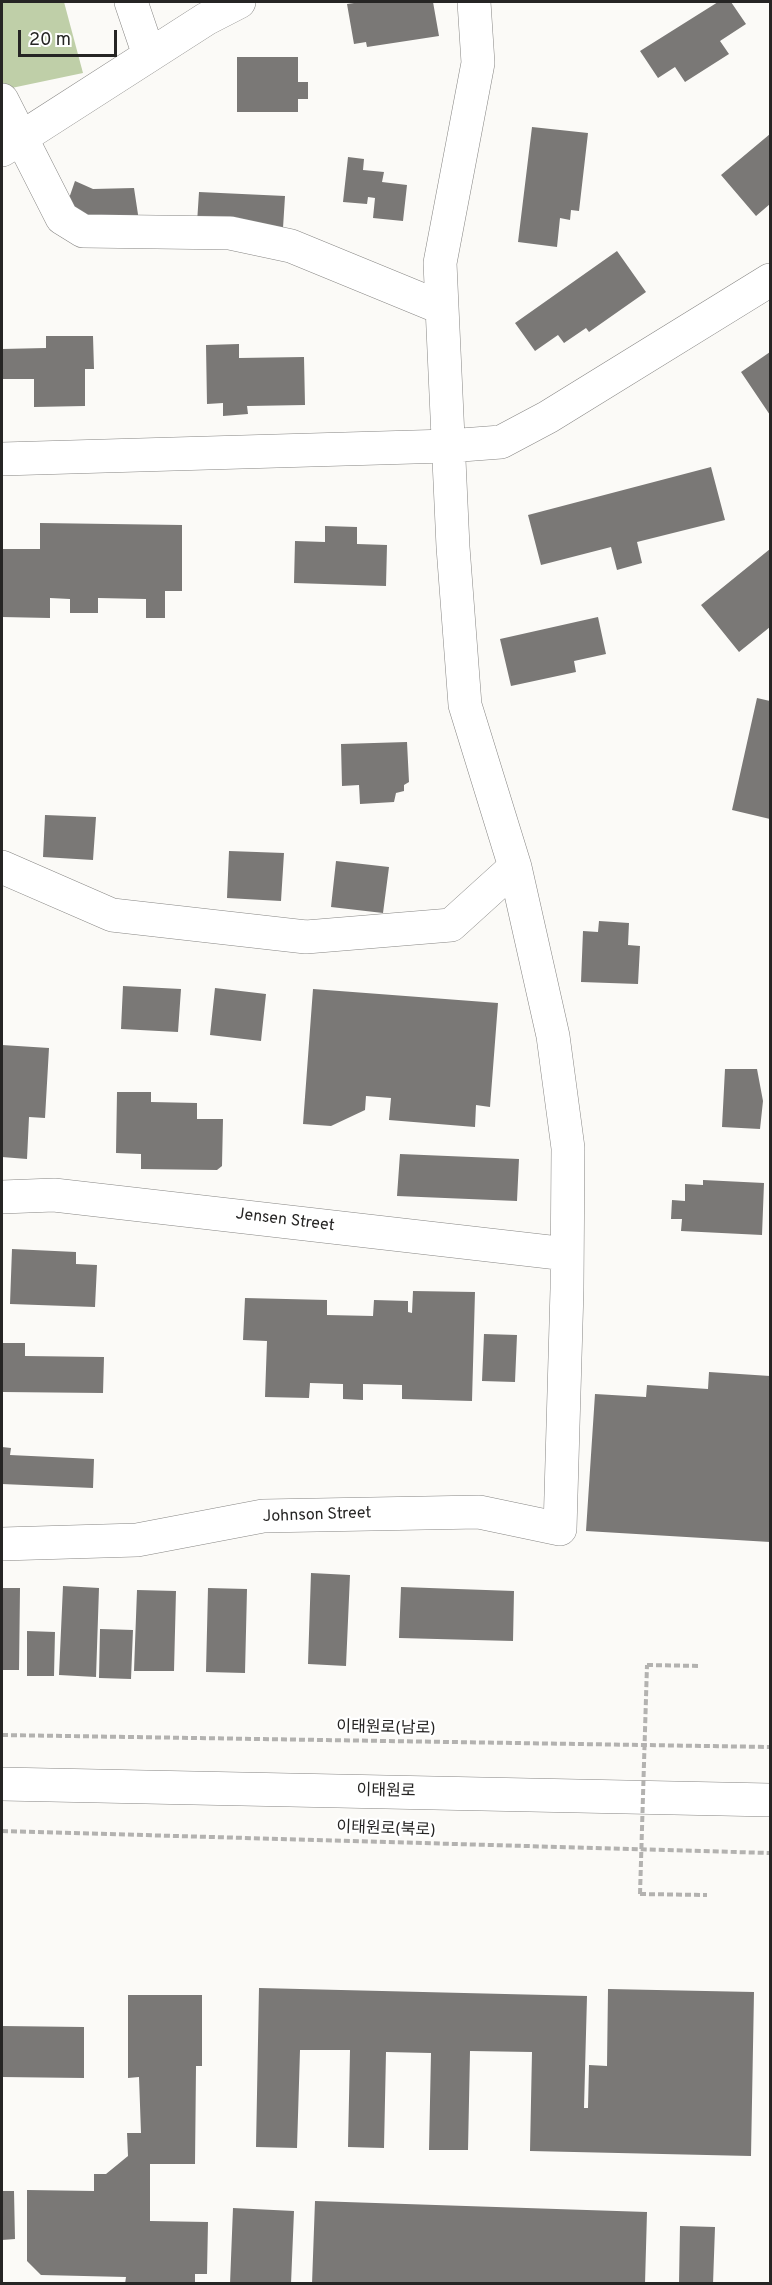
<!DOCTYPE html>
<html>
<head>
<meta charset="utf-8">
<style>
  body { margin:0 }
  #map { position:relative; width:772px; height:2285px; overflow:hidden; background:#fbfaf7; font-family:Overpass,sans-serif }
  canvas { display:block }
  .frame { position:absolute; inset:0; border:3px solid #262524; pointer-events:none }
  .scale { position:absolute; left:18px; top:30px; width:99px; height:27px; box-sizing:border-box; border:3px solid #262524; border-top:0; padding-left:8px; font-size:18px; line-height:21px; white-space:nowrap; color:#262524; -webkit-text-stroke:4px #fff; paint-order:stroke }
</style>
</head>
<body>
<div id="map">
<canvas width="772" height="2285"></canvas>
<div class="frame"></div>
<div class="scale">20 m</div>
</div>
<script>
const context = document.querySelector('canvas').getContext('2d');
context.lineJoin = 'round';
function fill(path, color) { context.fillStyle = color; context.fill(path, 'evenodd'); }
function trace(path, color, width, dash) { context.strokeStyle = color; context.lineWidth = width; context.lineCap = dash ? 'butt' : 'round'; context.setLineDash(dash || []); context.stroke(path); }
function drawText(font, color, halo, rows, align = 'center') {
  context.font = font + ' Overpass,"Noto Sans KR",sans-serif'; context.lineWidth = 4.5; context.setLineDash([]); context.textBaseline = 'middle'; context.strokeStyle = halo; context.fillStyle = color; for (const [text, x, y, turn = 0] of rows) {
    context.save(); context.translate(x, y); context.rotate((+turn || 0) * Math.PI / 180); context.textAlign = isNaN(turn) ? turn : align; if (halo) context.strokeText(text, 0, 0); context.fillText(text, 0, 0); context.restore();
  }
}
const green = new Path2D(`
  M2,2H64L83,73L2,90Z`);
const building = new Path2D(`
  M361,2H433L439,36L367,47L366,42L354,44L347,4Z
  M718,2H731L746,24L720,41L729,54L685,82L675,67L658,78L640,51Z
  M237,57H298V82H308V99H298V112H237Z
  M532,127L588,133L579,211L571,210L570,220L560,218L557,247L518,242Z
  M770,134V204L756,216L721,175Z
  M348,157L364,159L363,170L384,172L382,182L407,185L403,221L373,218L375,198L368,197L367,204L343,202Z
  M75,181L93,189L134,188L139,221L87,220L66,207Z
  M199,192L285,196L283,228L197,223Z
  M617,251L646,292L589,332L586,328L564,343L558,335L535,351L515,323Z
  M46,336H93L94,369H85V406L34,407V379H2V349L46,348Z
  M239,344V358L304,357L305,405L247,406L248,414L223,416V403L207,404L206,345Z
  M770,352V415L741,372Z
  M711,467L725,520L637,542L642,563L617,570L611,547L541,565L528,515Z
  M40,523L182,525V591H165V618H146V599L98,598V613H70V599L50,598V618L2,617V549H40Z
  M325,526L357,527V544L387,545L386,586L294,583L295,541L325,542Z
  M770,549V627L739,652L701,605Z
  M598,617L606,654L574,661L576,672L511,686L500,639Z
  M757,698L770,701V819L732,810Z
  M407,742L409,782L404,785V791L396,793L394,802L360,804L359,785L342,786L341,744Z
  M45,815L96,817L93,860L43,857Z
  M229,851L284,853L281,901L227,898Z
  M336,861L389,867L383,913L331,907Z
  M599,921L629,923L628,945L640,946L638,984L581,982L583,931L598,932Z
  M123,986L181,989L178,1032L121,1029Z
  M215,988L266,994L261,1041L210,1035Z
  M313,989L498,1003L490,1107L476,1105L475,1127L389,1120L391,1098L366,1096L365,1110L331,1126L303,1124Z
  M2,1045L49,1048L45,1118L29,1117L27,1159L2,1157Z
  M725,1069H757L763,1101L760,1129L722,1127Z
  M117,1092H151V1102L197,1103V1119H223L222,1166L217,1170L141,1169V1154L116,1153Z
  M400,1154L519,1159L517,1201L397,1196Z
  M703,1180L764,1183L762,1235L681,1231L682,1219H671L672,1200L685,1201V1184L703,1185Z
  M12,1249L76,1252V1264L97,1265L95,1307L10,1304Z
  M413,1291L475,1292L472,1401L402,1399V1385L363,1384V1400L343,1399V1384L310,1383L309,1398L265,1397L267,1341L243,1340L245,1298L327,1300V1315L373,1316L374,1300L408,1301V1312L412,1313Z
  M484,1334L517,1335L515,1382L482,1381Z
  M2,1343H25V1356L104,1357L103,1393L2,1392Z
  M709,1372L770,1376V1542L586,1531L595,1394L646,1397L647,1385L708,1389Z
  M2,1447L11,1448L10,1455L94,1459L93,1488L2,1484Z
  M311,1573L350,1575L346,1666L308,1664Z
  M63,1586L99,1588L96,1677L59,1675Z
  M401,1587L514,1591L513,1641L399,1638Z
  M2,1588H20L19,1670H2Z
  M208,1588L247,1589L245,1673L206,1672Z
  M137,1590L176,1591L174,1671H134Z
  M100,1629L133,1630L131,1679L99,1678Z
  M27,1631L55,1632L54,1676H27Z
  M259,1988L587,1996L584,2108H588L589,2065L607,2066L608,1989L754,1992L751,2156L530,2151L532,2052L470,2051L468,2150H429L431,2053L386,2052L384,2148L348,2147L350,2050H300L297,2148L256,2147Z
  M128,1995H202V2066H196L195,2164H150V2221L208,2222L207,2274H195V2284H125L126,2277L41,2275L27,2261V2190L94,2191V2174H106L128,2156L127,2133H141L139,2077L128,2078Z
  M2,2026L84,2027V2078L2,2077Z
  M2,2191H14L15,2239L2,2240Z
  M315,2201L647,2212L645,2284H312Z
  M233,2208L294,2211L291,2284H230Z
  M680,2226L715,2227L713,2284H679Z`);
const path = new Path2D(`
  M647,1665L701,1666
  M2,1735L770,1747
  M2,1831L770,1853
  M640,1894L707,1895`);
const minor = new Path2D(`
  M131,2L149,55
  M2,100L62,218L83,231L230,233L291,246L442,308
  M2,150L206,19L239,2
  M2,459L448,446L501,442L548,417L770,280
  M2,867L112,915L306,937L451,925L515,867
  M2,1197L54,1195L567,1254
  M2,1544L137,1540L263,1516L479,1512L560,1529L567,1289L568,1148L553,1036L515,867L465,705L453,547L440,263L478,63L474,2`);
const major = new Path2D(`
  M2,1784L770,1800`);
const pathBridge = new Path2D(`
  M640,1894L647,1665`);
const streetNames = [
  ["Jensen Street",285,1221,7],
  ["Johnson Street",317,1516,-2],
  ["이태원로(남로)",386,1729,1],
  ["이태원로",386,1792,1],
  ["이태원로(북로)",386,1830,2]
];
fill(green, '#bfcfa8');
fill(building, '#7a7876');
trace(minor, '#878684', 34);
trace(major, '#878684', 34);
trace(path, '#b3b2b0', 4, [6, 3]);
trace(minor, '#fff', 33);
trace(major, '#fff', 33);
trace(pathBridge, '#b3b2b0', 4, [6, 3]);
drawText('16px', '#262524', '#fff', streetNames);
</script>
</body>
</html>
